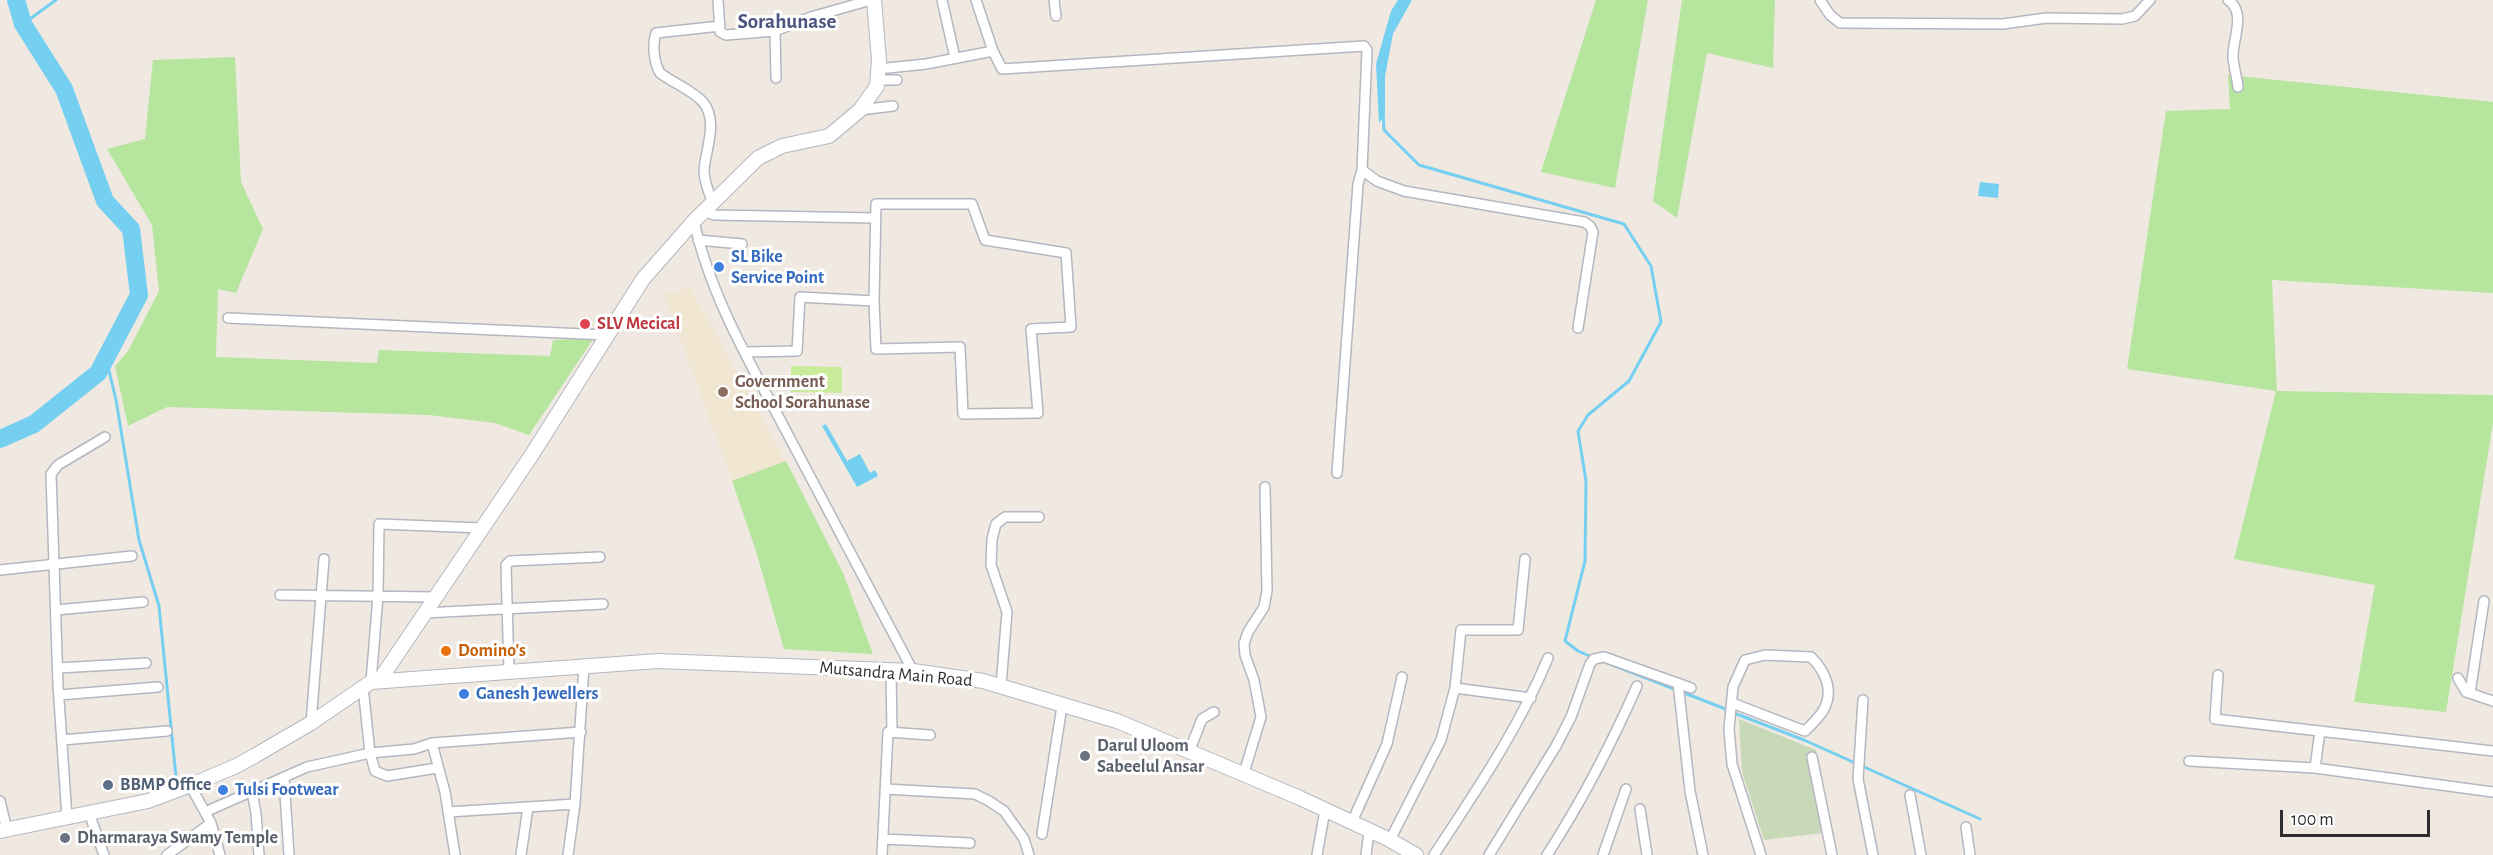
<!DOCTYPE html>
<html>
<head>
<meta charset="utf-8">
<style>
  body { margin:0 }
  #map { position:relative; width:2493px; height:855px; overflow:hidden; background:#efe9e1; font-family:"Alegreya Sans",sans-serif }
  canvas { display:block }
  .scale { position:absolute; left:2280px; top:810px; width:150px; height:27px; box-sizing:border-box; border:3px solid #2e2e2e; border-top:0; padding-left:8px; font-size:18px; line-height:21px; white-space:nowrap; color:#2e2e2e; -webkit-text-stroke:4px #fff; paint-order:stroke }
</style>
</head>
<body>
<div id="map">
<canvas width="2493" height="855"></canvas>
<div class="scale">100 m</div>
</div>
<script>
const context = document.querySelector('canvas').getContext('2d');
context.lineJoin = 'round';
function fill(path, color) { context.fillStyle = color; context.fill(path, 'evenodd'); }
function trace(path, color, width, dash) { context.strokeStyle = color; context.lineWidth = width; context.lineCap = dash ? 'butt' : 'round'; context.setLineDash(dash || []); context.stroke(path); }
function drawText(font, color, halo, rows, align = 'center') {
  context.font = font + ' "Alegreya Sans",sans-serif'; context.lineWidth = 6; context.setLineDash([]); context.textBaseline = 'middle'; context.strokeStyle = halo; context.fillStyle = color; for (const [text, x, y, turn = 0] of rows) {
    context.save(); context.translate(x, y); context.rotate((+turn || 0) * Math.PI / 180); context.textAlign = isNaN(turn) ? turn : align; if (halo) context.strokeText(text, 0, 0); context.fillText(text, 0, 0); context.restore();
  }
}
const education = new Path2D(`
  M690,287L786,461L732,481L664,295Z`);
const green = new Path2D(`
  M1596,0H1648L1615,188L1541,172Z
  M1682,0H1775L1773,68L1707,53L1677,218L1653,201Z
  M235,57L241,182L263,229L236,293L218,289L216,357L377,363L379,350L550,356L553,340L594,338L529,435L495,423L429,415L167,407L128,426L115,366L128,351L159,291L152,225L107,149L145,139L153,60Z
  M2228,75L2493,102V293L2272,280L2277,391L2493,395V423L2446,712L2354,702L2375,585L2234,559L2276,391L2127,369L2166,111L2230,109Z
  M786,461L843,573L873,654L784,649L756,551L732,481Z`);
const cemetery = new Path2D(`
  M1739,719L1816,750L1831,832L1764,840L1742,772Z`);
const pitch = new Path2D(`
  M791,366L842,367V393L791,392Z`);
const water = new Path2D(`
  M1398,0H1412L1393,34L1385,76V115L1379,123L1376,64L1391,11Z
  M1980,182L1999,184L1998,198L1978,196Z
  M826,424L847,461L860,454L870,473L875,470L878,476L857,487L822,426Z`);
const stream = new Path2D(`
  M23,24L56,0
  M1383,113L1384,130L1419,165L1624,224L1651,266L1661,322L1629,381L1588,415L1578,431L1586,481L1585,561L1565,641L1578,651L1594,658
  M106,358L116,400L139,540L159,606L176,777
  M1605,662L1728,710
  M1734,713L1804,740L1980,819`);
const river = new Path2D(`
  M0,439L34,424L98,373L139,295L131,229L105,201L64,89L23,24L16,0`);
const street = new Path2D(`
  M718,0L720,32L726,35L775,31L811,17L871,0
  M942,0L955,58
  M976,0L993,51L1002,69L1364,46L1367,50L1362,170L1358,184L1337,473
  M1054,0L1056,16
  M1820,0L1830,15L1840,23L2003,24L2046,18L2122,19L2135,16L2150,0
  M2228,0C2247,12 2232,40 2233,58C2234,68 2237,78 2238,87
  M775,31L776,78
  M878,69L926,64L993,51
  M877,80H897
  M860,110L893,106
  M1362,170L1377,181L1404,191L1584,222L1590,226L1593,232L1578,328
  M713,203C709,193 704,182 704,171C705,150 719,122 703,102C692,90 673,83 660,73C654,63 652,44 656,33L720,26
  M876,204H972L985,240L1066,253L1071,327L1031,329L1038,413L963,414L960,347L876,349L874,301Z
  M704,211L714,215L875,218
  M694,221C710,295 750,363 785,429C828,510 871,591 913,671
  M698,240L742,244
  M228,318L607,335
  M745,352L797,351L800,297L874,301
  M0,570L132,556
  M280,595L435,597
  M56,610L143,602
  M424,613L603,604
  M58,668L146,663
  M891,671L892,732
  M509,672L506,565L510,561L600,557
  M2218,675L2215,719L2493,751
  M2458,678L2466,692L2493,701
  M371,682L378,596L379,524L481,528
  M1678,683L1690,791L1703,855
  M1001,686L1007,612L991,565L992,539L996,524L1005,517H1039
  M363,687L370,753L375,771L387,776L437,768
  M1455,688L1531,698
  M2470,693L2484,601
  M59,695L158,687
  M1863,700L1858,779L1873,855
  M1732,703L1805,731C1811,725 1820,717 1824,709C1834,690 1825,671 1811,657L1765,655L1745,660L1733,687L1729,729L1732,764L1761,855
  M311,723L324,559
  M62,740L167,731
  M432,743L581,732
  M1189,752L1202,719L1214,712
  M1812,757L1832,855
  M2189,761L2315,768L2493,792
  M2315,768L2320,731
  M1243,776L1261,717L1254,680L1245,655L1244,644L1248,632L1264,607L1267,591L1265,487
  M284,778L289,855
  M190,785L211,823L220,855
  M886,789L975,794L989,801L1004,811L1024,839L1029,855
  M252,792L256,813L259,855
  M1910,795L1921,855
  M0,801L7,830
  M1640,809L1647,855
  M205,812L307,767L370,753L414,749L432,743L445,792L455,855
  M448,812L575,804
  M89,813L104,855
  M67,818L58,685L51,474L58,465L105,437
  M1352,822L1387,744L1402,677
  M1966,827L1970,855
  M1042,834L1062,706
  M883,839L970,843
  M1390,840L1441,740L1455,688L1461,630H1518L1525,559
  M167,855L211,823
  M521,855L528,807
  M568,855L575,804L584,666
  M882,855L888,732L930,735
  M1317,855L1325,810
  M1366,855L1369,832
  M1434,855C1476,791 1519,728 1548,658
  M1489,855L1556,746L1571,717L1590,664L1594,659L1604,657L1691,688
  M1547,855C1582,801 1611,745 1637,686
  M1603,855L1626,789`);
const secondary = new Path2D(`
  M379,681L531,456L643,279L694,221L758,158L782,146L829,136L860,110L877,86L879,60L874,0
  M0,831L148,801L196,783L236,766L256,755L311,723L371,682L658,661L913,671L983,681L1117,721L1300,798L1388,839L1416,855`);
const markers = [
  [719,267,6,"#3f7fe0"],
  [585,324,6,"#e0444e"],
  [723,392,6,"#8d6e63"],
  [446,651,6,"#e8710a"],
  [464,694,6,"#3f7fe0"],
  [1085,756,6,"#6b7280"],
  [108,785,6,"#5c6f8a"],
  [223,790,6,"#3f7fe0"],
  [65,838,6,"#6b7280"]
];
const shopNames = [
  ["SL Bike",731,257],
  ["Service Point",731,278],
  ["Ganesh Jewellers",476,694],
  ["Tulsi Footwear",235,790]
];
const healthNames = [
  ["SLV Mecical",597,324]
];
const educationNames = [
  ["Government",735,382],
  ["School Sorahunase",735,403]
];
const foodNames = [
  ["Domino's",458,651]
];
const streetNames = [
  ["Mutsandra Main Road",896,674,5]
];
const worshipNames = [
  ["Darul Uloom",1097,746],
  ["Sabeelul Ansar",1097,767],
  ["Dharmaraya Swamy Temple",77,838]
];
const serviceNames = [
  ["BBMP Office",120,785]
];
const quarterNames = [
  ["Sorahunase",787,22]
];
fill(education, '#f0e6d1');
fill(green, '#b6e59e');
fill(cemetery, '#c8d9b8');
fill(pitch, '#c9ec9a');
fill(water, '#75cff0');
trace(stream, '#75cff0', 3);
trace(river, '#75cff0', 18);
trace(street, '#b4b7c1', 12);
trace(secondary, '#b4b7c1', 16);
trace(street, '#fff', 9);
trace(secondary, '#fff', 14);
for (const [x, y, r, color] of markers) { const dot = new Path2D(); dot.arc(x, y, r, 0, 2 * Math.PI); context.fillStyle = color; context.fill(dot); trace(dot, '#fff', 2); }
drawText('bold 18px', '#366cbe', '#fff', shopNames, 'left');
drawText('bold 18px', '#be3a42', '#fff', healthNames, 'left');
drawText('bold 18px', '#785e54', '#fff', educationNames, 'left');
drawText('bold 18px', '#c56008', '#fff', foodNames, 'left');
drawText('18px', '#2e2e2e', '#fff', streetNames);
drawText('bold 18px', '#5b616d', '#fff', worshipNames, 'left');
drawText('bold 18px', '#4e5e75', '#fff', serviceNames, 'left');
drawText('bold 21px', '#4d5680', '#fff', quarterNames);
</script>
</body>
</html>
